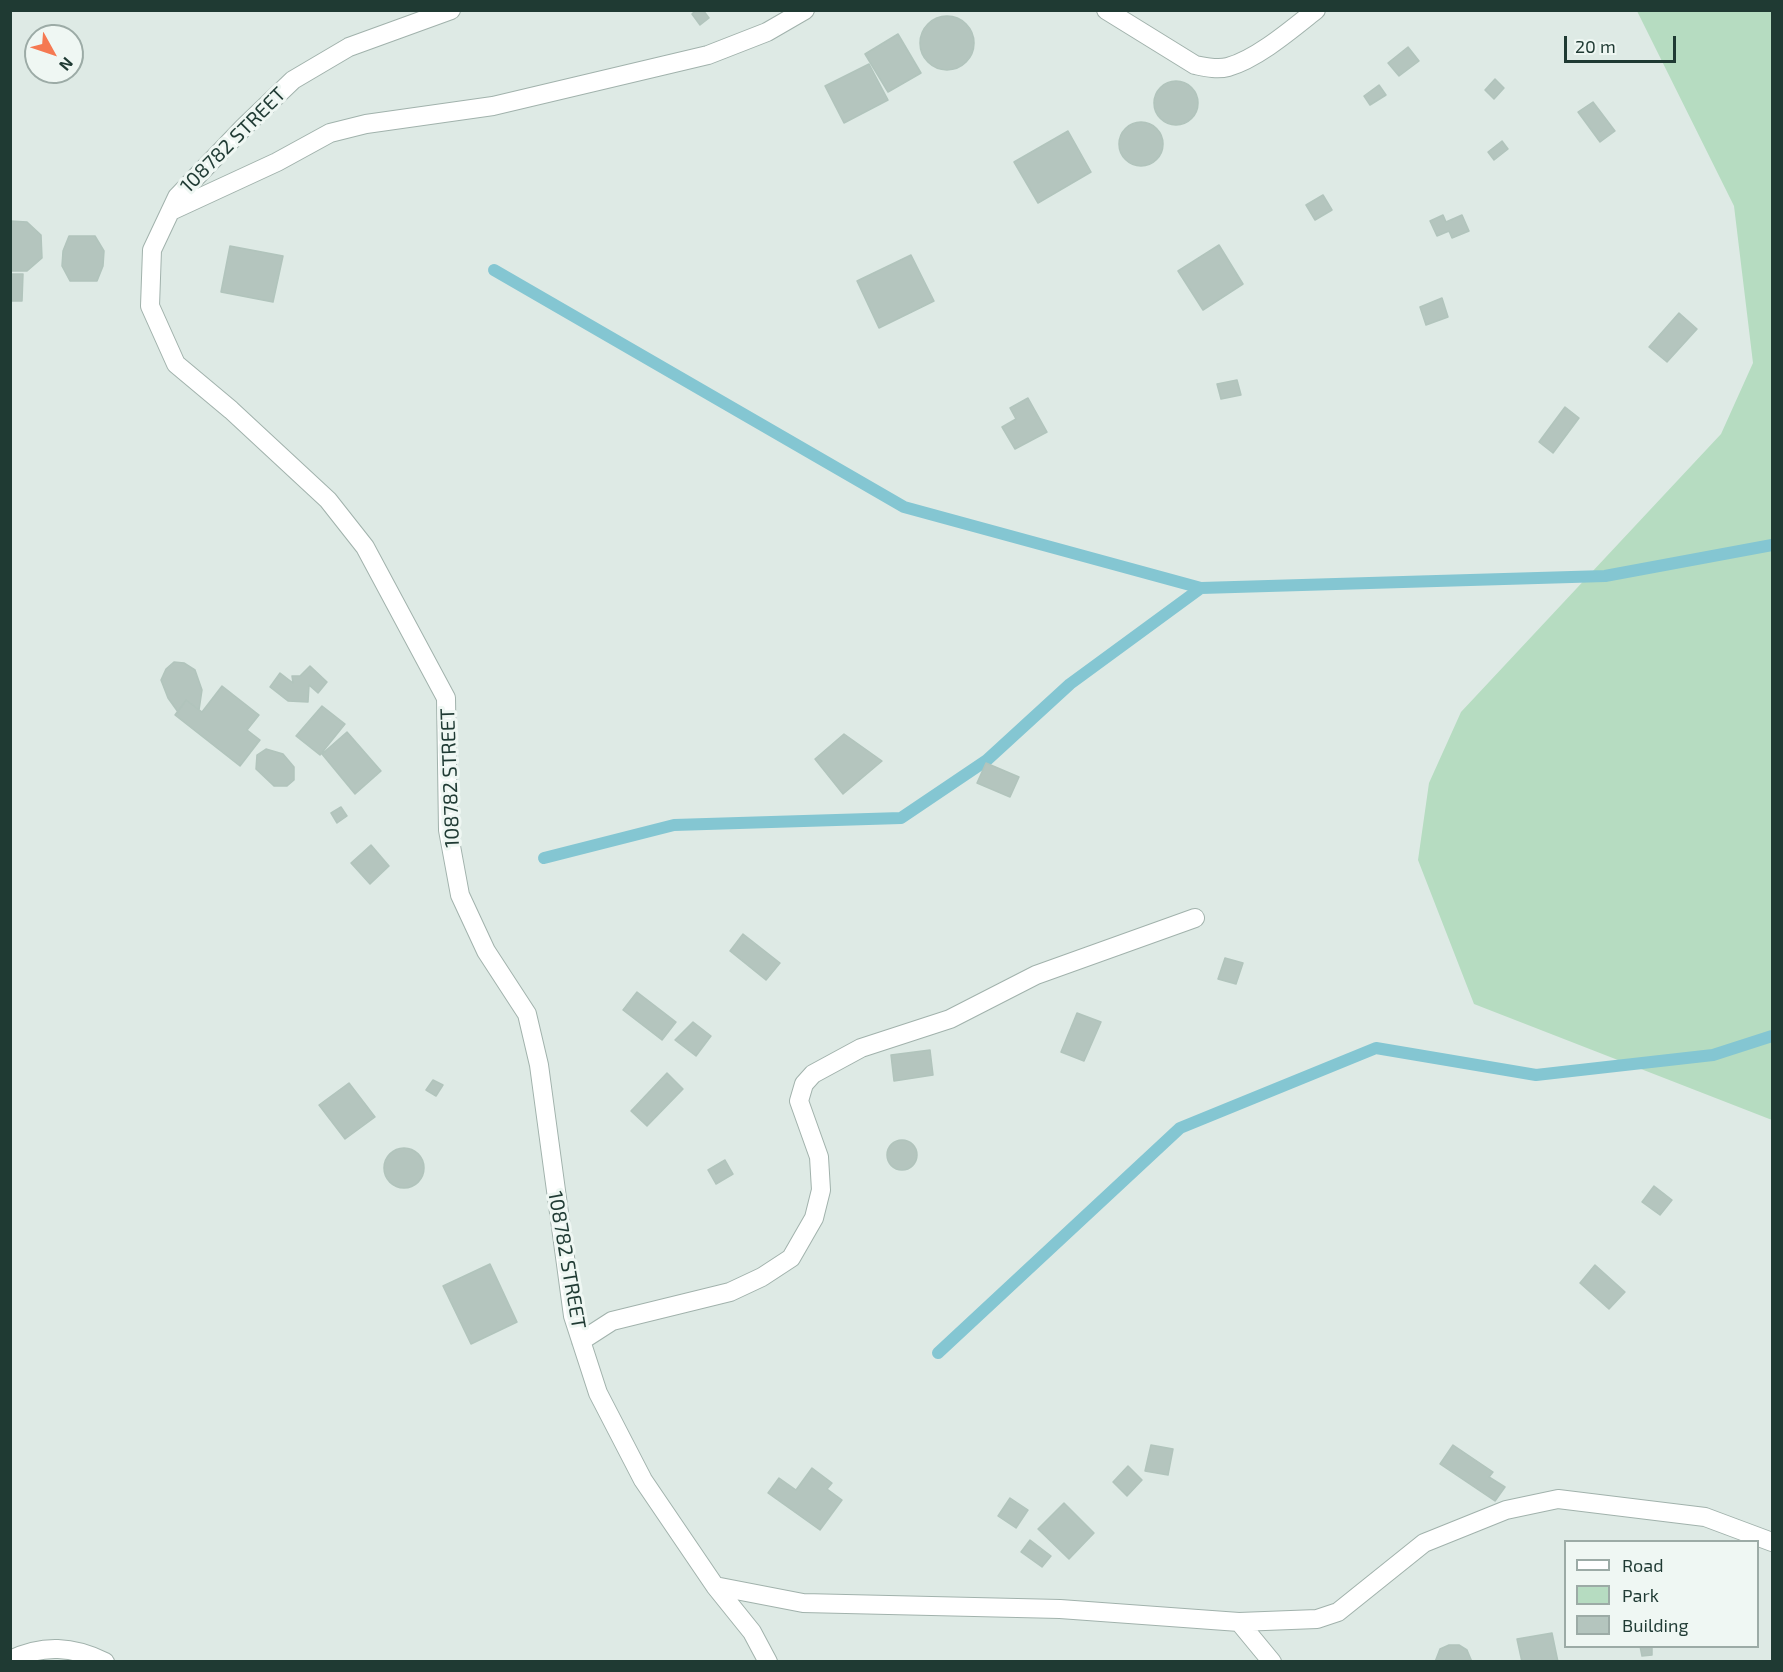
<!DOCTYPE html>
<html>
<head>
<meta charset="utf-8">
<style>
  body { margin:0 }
  #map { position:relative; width:1783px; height:1672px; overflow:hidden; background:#deeae5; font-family:"Exo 2",sans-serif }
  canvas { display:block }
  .frame { position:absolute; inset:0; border:12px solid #1f3a33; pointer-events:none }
  .legend { position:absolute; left:1564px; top:1540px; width:195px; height:108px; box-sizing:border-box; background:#eff7f3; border:2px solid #9caba6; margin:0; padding:8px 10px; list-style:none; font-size:18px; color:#1f3a33 }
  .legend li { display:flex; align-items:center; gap:12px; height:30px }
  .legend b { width:30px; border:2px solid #9caba6 }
  .north { position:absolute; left:24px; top:24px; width:60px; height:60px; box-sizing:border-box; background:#eff7f3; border:2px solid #9caba6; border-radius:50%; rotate:130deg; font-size:16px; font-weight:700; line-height:24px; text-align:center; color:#1f3a33 }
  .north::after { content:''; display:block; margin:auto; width:21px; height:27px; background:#f57952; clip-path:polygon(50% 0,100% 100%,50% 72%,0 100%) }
  .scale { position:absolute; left:1564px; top:36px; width:112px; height:27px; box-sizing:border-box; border:3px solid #1f3a33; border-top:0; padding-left:8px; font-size:18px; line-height:21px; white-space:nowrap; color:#1f3a33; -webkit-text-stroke:4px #eff7f3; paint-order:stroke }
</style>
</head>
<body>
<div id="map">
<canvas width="1783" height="1672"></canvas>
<div class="frame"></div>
<ul class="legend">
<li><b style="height:8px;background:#fff"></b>Road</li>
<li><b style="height:16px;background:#b6dcc1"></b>Park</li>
<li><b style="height:16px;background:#b4c5be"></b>Building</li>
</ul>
<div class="north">N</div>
<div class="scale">20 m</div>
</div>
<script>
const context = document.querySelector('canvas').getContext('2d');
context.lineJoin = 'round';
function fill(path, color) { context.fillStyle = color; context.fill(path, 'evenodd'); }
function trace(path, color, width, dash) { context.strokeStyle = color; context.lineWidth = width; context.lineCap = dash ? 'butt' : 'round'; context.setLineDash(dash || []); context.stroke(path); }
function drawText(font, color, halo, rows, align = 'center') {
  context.font = font + ' "Exo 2",sans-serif'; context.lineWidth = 6; context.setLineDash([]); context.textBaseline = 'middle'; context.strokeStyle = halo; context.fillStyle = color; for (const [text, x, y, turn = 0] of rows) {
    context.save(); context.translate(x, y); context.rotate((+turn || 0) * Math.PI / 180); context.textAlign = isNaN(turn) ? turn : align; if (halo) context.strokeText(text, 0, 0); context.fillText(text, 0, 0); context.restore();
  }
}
const green = new Path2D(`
  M1637,11H1772V1120L1474,1004L1418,860L1429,783L1461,712L1721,434L1753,363L1734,206Z`);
const stream = new Path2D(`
  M494,270L904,507L1201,588L1605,576L1772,545
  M544,858L674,825L901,818L987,760L1070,684L1201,588
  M938,1353L1180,1128L1376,1048L1536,1075L1713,1055L1772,1036`);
const building = new Path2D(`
  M696,10H703L709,18L700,25L692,14Z
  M920 43a27 27 0 1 1 54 0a27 27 0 1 1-54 0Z
  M898,34L921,73L888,92L865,54Z
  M1408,47L1419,61L1399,76L1388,63Z
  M869,64L888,100L844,123L825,86Z
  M1495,79L1504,88L1494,99L1485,90Z
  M1154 103a22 22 0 1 1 44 0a22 22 0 1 1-44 0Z
  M1379,85L1386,95L1370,105L1364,96Z
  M1593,102L1615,131L1600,142L1578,112Z
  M1119 144a22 22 0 1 1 44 0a22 22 0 1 1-44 0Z
  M1068,131L1091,172L1038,203L1014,162Z
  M1502,141L1508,149L1494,160L1488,152Z
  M1323,195L1332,210L1315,220L1306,205Z
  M1443,215L1446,222L1462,215L1469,231L1452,238L1449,231L1437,236L1430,221Z
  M10,221L27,222L41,235L42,258L27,271H10Z
  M69,236H95L104,251L103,266L97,281H70L62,266L63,251Z
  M1219,245L1243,284L1203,310L1178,271Z
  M230,246L283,256L273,302L221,292Z
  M911,255L934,301L879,328L857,281Z
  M10,274H23L22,301H10Z
  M1442,298L1448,317L1426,325L1420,307Z
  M1679,313L1697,329L1667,362L1649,347Z
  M1237,380L1241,395L1221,399L1217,384Z
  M1028,398L1047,432L1015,449L1002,427L1016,419L1010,408Z
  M1565,407L1579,418L1553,453L1539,442Z
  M174,662L184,663L195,670L202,690L199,710L186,700L178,712L168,698L161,680L166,669Z
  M310,666L327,682L318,693L309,685L308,702L288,701L270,687L280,673L293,683L292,676H300Z
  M222,686L259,715L247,730L260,740L240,766L175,715L186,700L202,712Z
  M322,706L345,724L320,755L296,736Z
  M347,732L381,771L355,794L322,754Z
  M844,734L882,761L843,794L815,759Z
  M266,749L283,754L294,767V780L287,786H274L256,769L257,755Z
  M986,763L1019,777L1010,797L977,783Z
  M341,807L347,816L337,823L331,813Z
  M371,845L389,866L370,884L351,863Z
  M743,934L780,963L766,980L730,951Z
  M1225,958L1243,963L1236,984L1218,979Z
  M637,992L676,1022L662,1040L623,1010Z
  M1077,1013L1101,1022L1084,1061L1061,1052Z
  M693,1022L711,1036L696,1056L675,1040Z
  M930,1050L933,1075L894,1081L891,1055Z
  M667,1073L683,1089L647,1126L631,1111Z
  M433,1080L443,1085L436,1096L426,1090Z
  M349,1083L375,1117L345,1139L319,1105Z
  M887 1155a15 15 0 1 1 30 0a15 15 0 1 1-30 0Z
  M384 1168a20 20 0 1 1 40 0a20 20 0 1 1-40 0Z
  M725,1160L733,1174L716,1184L708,1170Z
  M1654,1186L1672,1200L1660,1215L1642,1202Z
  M490,1264L517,1322L471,1344L443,1286Z
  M1595,1265L1625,1292L1609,1309L1580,1283Z
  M1151,1445L1173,1449L1168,1475L1145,1471Z
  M1453,1445L1493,1472L1489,1477L1505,1487L1495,1501L1440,1464Z
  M1128,1466L1142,1480L1127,1496L1113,1482Z
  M812,1468L832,1483L827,1489L842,1500L820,1530L768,1493L779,1478L796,1490Z
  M1010,1498L1028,1510L1016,1528L998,1516Z
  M1064,1503L1094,1533L1069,1559L1038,1529Z
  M1030,1540L1051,1556L1042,1567L1021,1552Z
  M1552,1633L1558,1662H1522L1517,1639Z
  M1449,1645H1459L1467,1650L1472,1662H1435L1440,1649Z
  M1640,1646H1652V1655L1642,1656Z`);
const minor = new Path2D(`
  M451,10L349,47L293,80L244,127L177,197L152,250L150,306L176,364L231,410L328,500L365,547L446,698L448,830L460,895L486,951L527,1014L539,1065L573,1316L598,1393L643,1480L715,1586L752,1632L768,1662
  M1106,10L1195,65C1205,67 1217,70 1228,67C1257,59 1292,29 1316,10
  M171,211L277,162L330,133L366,124L493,106L708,55L767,32L805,10
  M581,1341L612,1321L730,1292L762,1277L791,1258L814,1218L821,1190L819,1157L799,1101L804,1084L813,1074L861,1048L950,1019L1036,975L1195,918
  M715,1586L803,1603L1060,1609L1239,1622L1317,1619L1338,1612L1424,1543L1506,1510L1558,1499L1705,1517L1772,1542
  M1239,1622L1272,1662
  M10,1660C43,1644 73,1646 105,1662`);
const streetNames = [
  ["108782 STREET",233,140,-45],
  ["108782 STREET",450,778,-92],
  ["108782 STREET",567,1260,80]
];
fill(green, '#b6dcc1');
trace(stream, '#84c6d2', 12);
fill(building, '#b4c5be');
trace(building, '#b1c4bc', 1.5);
trace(minor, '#a1b2ac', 20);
trace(minor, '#fff', 18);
drawText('20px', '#1f3a33', '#eff7f3', streetNames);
</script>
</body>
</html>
